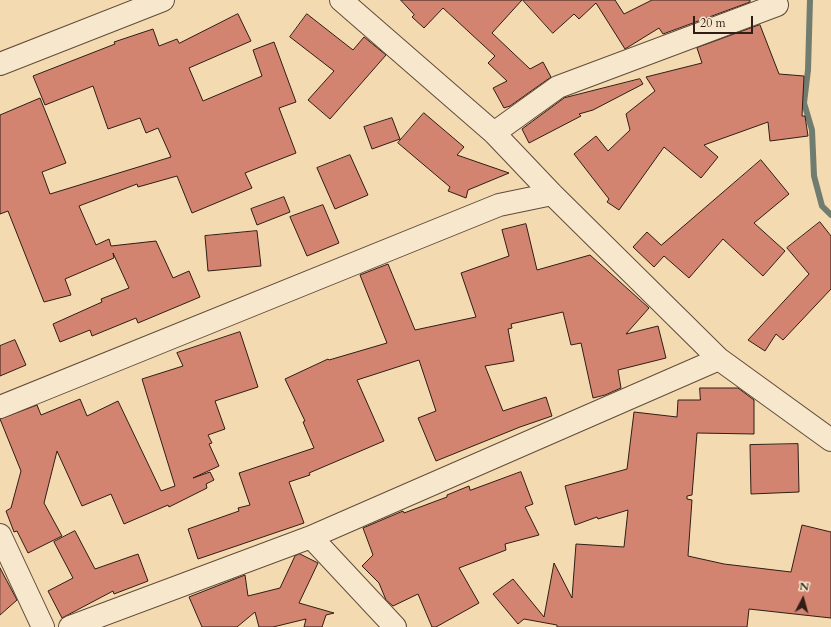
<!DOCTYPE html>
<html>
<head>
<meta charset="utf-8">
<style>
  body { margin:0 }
  #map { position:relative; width:831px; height:627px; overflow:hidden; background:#f3dab1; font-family:Cardo,serif }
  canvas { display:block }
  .north { position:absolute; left:783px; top:579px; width:40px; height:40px; -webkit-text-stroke:3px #f7e7cc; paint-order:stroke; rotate:6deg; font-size:11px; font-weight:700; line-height:16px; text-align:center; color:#301d14 }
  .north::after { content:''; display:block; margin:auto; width:14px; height:18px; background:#301d14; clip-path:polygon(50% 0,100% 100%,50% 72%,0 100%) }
  .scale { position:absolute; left:693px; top:16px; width:60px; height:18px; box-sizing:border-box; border:2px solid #301d14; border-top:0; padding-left:5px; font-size:12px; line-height:14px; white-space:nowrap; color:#301d14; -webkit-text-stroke:3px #f7e7cc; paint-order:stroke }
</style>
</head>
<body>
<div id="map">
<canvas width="831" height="627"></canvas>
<div class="north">N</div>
<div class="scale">20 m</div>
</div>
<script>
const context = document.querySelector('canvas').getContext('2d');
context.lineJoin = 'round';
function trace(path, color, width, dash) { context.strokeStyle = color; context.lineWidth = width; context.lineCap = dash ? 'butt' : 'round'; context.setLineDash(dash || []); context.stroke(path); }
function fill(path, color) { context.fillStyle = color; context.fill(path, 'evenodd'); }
const stream = new Path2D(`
  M810,0L808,70L804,103L812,130L814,176L822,206L831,215`);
const building = new Path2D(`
  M401,0H522L492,33L530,69L543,62L551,77L510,106L504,108L493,88L507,81L488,63L495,56L443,8L424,28L412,17L414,15Z
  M523,0H615L624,14L652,0H750V2L663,34L659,28L625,49L596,3L579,19L574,14L553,33Z
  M238,14L251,41L189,68L203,101L262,76L253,50L274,42L296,102L279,108L296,153L245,173L252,188L192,213L177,176L138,187L137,184L79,206L96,245L109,239L111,246L156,241L173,278L189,271L200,297L138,323L136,318L92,336L90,330L60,342L53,324L102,302L101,299L129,288L113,253L114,258L65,279L71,295L44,302L8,211L0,214V115L40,98L66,163L42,172L50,194L171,157L158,128L146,133L140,118L108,129L93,86L45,105L33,76L115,44L114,42L153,29L159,46L177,39L179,43Z
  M307,14L353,50L364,37L386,55L330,119L308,100L334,71L290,37Z
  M760,25L779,74L804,76L802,116H805L808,136L770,141L768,122L704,145L718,157L701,178L664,147L619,210L607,202L609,199L574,154L596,136L608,151L630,130L626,114L655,91L646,77L702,63L697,48Z
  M640,79L643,84L593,110L579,114L581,116L529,143L522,129L564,98Z
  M424,113L464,147L457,155L509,173L468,190L466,198L448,191L450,187L398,143Z
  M392,118L400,139L372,149L364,127Z
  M350,155L368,195L335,209L317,168Z
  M761,160L789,194L754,223L785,251L763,276L723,239L689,278L664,256L654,267L633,247L647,232L661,245Z
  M284,197L290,212L257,225L251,209Z
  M323,205L339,243L307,256L290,217Z
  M820,222L831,236V289L783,340L776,334L765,351L748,340L809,274L787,248Z
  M526,224L537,270L590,255L649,308L626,334L658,326L666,358L618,370L621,388L605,395L593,398L581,343L571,345L563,312L511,324L512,328L508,329L514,361L485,366L503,411L546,397L552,416L520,427L436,461L418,418L436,411L419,360L357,380L384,441L309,473L310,475L289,482L304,523L198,559L188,529L239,511L238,508L250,505L239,473L314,448L303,422L305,421L285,379L328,359L329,360L387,343L360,275L388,264L415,330L476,317L461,273L509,256L502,230Z
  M257,231L261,266L208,271L205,236Z
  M240,332L258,387L215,401L225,429L208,435L212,443L209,444L219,466L193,478L210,472L214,480L206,484L207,488L169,507L168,505L124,524L111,494L82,506L57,451L44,503L62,536L28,553L17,531L14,532L6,511L11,508L21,471L0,419L37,405L41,415L80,399L87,416L118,401L161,491L175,486L142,379L183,366L177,353Z
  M15,340L26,365L0,376V346Z
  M700,388H738L754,400V434L697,433L692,495L687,496V499L692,500L688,556L724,564L791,572L802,525L831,532V618L749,609L747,627H557V625L524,619L518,624L493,594L513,579L544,617L554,563L572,598L576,544L624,547L628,510L598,519L597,517L575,525L565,486L627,469L634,412L677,417L678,400H700Z
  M798,444L799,492L751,494L750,445Z
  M521,472L533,504L525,507L539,535L505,544L506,550L459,568L479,603L436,627H432L418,594L393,606L386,600L379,583L362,566L373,555L363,528L403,511L404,513L447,497V495L469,486L470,490Z
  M75,531L95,569L138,554L148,581L114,594L113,591L62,618L48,591L73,578L54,542Z
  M300,554L318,563L299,603L334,613L326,615L322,627H304L306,619L273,627H259L255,612L237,627H202L189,597L245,575L248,596L280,588L295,556Z
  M0,568L17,600L0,615Z`);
const minor = new Path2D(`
  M341,0L494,133L552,194L719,359L831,440
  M0,64L163,0
  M494,133L558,87L777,5
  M0,407L499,205L552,194
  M0,535L43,627
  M311,537L395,627
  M70,627L311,537L719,359`);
trace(stream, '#707c6f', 6);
fill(building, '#d38471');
trace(building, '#301d14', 1);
trace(minor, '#614c3b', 24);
trace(minor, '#f7e7cc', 22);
</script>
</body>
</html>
